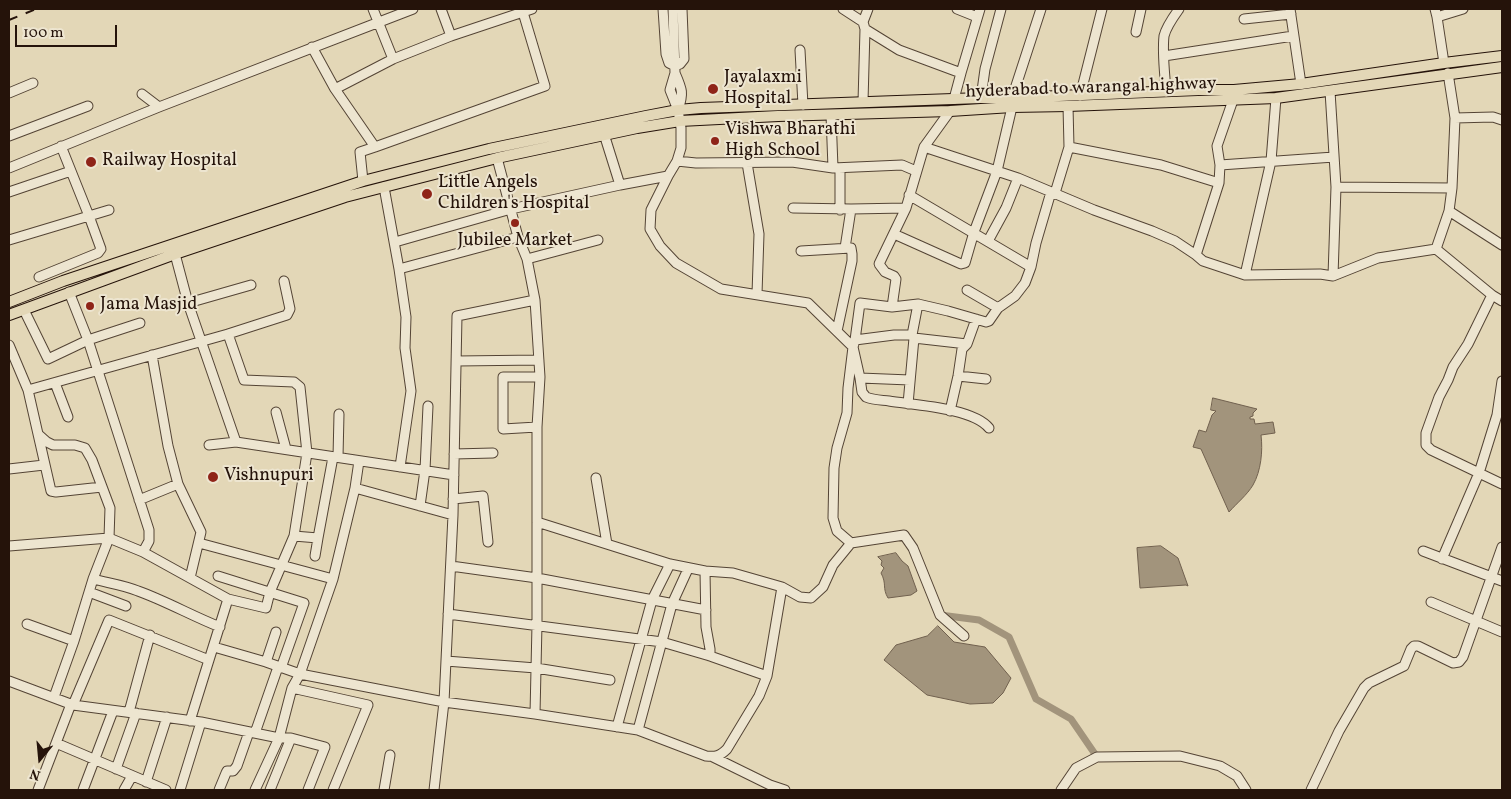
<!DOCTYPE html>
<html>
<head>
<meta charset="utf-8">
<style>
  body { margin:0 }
  #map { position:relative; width:1511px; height:799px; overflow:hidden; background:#e3d7b7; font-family:Vollkorn,serif }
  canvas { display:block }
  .frame { position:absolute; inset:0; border:10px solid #25130a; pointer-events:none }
  .north { position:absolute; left:15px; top:734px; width:50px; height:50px; -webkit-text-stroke:4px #ede5d0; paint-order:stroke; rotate:197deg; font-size:14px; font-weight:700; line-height:20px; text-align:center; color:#25130a }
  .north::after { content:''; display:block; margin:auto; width:18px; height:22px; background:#25130a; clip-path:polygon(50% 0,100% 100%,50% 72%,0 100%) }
  .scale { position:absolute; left:15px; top:25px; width:102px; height:22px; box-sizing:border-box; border:2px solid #25130a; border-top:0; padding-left:6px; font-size:15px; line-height:18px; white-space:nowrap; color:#25130a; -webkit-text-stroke:4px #ede5d0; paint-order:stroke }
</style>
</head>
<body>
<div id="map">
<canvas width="1511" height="799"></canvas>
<div class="frame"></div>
<div class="north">N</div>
<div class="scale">100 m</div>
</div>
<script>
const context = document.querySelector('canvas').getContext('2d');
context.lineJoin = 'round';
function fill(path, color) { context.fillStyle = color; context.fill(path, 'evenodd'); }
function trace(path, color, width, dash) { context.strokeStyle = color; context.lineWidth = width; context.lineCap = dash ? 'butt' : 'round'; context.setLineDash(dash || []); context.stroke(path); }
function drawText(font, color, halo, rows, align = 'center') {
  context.font = font + ' Vollkorn,serif'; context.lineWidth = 4; context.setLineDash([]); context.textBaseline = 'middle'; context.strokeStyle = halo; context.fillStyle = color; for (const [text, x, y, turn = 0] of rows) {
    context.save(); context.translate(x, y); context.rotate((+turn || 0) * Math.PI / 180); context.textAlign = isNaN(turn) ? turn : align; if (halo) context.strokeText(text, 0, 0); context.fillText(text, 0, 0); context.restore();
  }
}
const water = new Path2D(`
  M1213,398L1257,409L1253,413V416L1250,417V419H1254L1255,424L1273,422L1275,433L1261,435C1263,451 1261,471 1253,485C1247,495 1237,503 1229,512L1201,449L1193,447L1199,430L1206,432L1212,415L1216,411L1211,410Z
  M1161,546L1178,558L1188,586L1186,585L1140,588L1137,548Z
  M896,553L902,561L908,566L917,591L911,595L888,598C882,588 887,584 881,573L884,568L881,565L882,561L878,557Z
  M938,626L954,642L985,647L1011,678L1003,693L993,703L970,704L927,695L884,660L896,645L927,636Z`);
const canal = new Path2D(`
  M940,615L979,620L1009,637L1036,699L1071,719L1097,757`);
const minor = new Path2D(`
  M373,9L393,59
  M441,9L451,36
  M663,9L666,54L669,63L675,66L680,64L684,59L682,9
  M673,9L675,73L670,90L678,110L681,128V148L677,161L668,176L651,210L650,229L660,246L676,263L721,289L808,303L853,347L860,378L862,392L866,397C873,400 881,400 889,401C914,405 973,408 989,428
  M843,9L863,22L865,29L899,50L961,73L980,9
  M957,9L977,17
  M1290,9L1301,84
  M1435,9L1437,17L1444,63
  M1437,17L1463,9
  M1244,19L1291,14
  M863,22L868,9
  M1136,32L1141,9
  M312,47L335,89L375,147L545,86L522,9
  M800,50L803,105
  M1164,56L1293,36
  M675,73C682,89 684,93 678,110
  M335,89L393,59L451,36L532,9
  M1330,91L1336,187L1452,188
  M1166,92C1165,74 1162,54 1164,36C1166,27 1174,16 1179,9
  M9,93L33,83
  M142,94L159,107
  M1080,96L1102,9
  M981,98L985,69L1001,9
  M1012,98L1041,9
  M954,99L961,73
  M1233,100L1217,146L1220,165L1219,183L1196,255L1203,261L1245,275L1320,274L1333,276L1378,258L1436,249L1449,211L1452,188L1455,118L1448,73
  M863,102L865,29
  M831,115L833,168
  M1455,118L1493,117L1502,120
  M604,134L620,185
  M9,136L88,106
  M924,147L1018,178L1094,210L1152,231L1175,241L1196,255
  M1069,147L1161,165L1219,183
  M677,161L696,163L792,162L833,168L902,165L916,171
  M747,163L759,234L757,294
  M1220,165L1334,157
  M9,168L159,107L413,9
  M363,181L360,152L375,147
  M384,187L399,269L406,317L405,348L411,391L400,467
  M9,192L71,171
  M1055,193L1069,147L1068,106
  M793,208L851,209
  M840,210V168
  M1449,211L1502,245
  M894,234L961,264L965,263L974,232L997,171L1012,107
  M9,240L109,210
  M988,241L1006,208L1018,178
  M395,242L511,209L620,185L668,176
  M845,248L851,209L906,208
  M1436,249L1492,295L1468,344L1453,367L1448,380L1439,397L1426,433V445L1431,450L1502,484
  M801,251L851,248L852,254V261L837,331
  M175,254L188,303L236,442
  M527,259L598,240
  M1031,267L1036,243L1051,192
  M399,269L518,237
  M1245,275L1271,161L1276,98
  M1333,276L1336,187
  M39,277L98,253L101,249L89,216L61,146
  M967,290L998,308
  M69,292L88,340L149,530V541L143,552
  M1492,295L1502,301
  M188,303L251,285
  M918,304L912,335L914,338L967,344L976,319
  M892,307L918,304L948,311L986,322L989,321L998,308L1015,296L1025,283L1031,267L909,195
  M24,310L48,359L88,340L140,323
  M228,334L244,380L294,382L300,387L307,453L294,536L270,592L266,608L228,599
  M855,340L894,335H912
  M9,345L28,390L38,434L47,442L53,445H75L85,448L92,460L110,508L109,538L93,579L74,641L54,697
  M152,355L168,446L178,484L201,532L190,578
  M457,361L539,360
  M958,376L986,379
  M860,378L910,380
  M55,383L68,417
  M28,390L228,334L287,315L290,309L284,281
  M908,404L914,338
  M950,411L958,376L962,349L967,344
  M276,412L286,449
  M537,427L503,429V377H540
  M38,434L51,491L56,492L102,487
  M209,445L236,442L454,475
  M454,454L493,453
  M338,457L339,414
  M359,461L355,488L453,515
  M9,469L44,465
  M596,478L607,544
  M453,499L483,496L488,542
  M139,500L178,484
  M420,506L425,470L428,406
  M537,522L670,564L705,571L706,627L710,649V656
  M294,536L318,538L333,457
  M199,543L333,579L355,488
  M851,543L837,531L833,518L834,468L837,448L847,413L848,388L853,347L855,340L860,303L892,307L896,279L894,276L885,272L879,264L906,208L924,147L950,111
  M9,546L109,538L143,552L228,599L190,721
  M1423,551L1502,581
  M315,556L318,538
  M1442,559L1479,473L1497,415L1502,381
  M451,566L537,578L706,610
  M218,576L304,603L281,668
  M93,579C108,583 124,585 138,591C166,601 192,616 220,627
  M782,587L800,597L811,598L823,587L833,565L851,543L904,535L913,548L940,615L964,636
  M89,592L126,606
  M1431,602L1502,632
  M448,614L662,642L710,656L767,676
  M27,624L74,641
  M214,647L266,662L300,674L444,702L535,714L638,730L706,756C716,757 720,756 727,749L759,696L767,676L782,587L733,573L705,571
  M446,661L536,668L610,680
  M266,662L276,632
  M9,681L73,705L201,722L279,738H291L325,747L308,790
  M292,688L368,705L333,790
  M73,705L109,620L209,660
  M129,712L150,635
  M535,714L537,624V427L540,377L535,300
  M617,727L652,600L670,564
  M638,730L672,604L688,569
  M255,733L278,667
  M56,743L166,790
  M713,757L770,785L785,790
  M116,769L136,713
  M146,782L167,717
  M38,790L71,704
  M83,790L113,711
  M124,790L132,776
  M180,790L201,722
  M219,790L226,773L227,771H233L237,766L249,732
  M255,790L279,738L292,688L300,674L333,579
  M270,790L291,738
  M384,790L390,755
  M434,790L444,702L453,515L457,316L535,300L527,259L518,237L497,158
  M1061,790L1076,768L1097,757L1180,756L1220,766L1237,776L1246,790
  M1311,790L1339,731L1364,688L1369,683L1404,666L1411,649L1414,646H1418L1453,663L1459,662L1463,657L1502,547`);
const major = new Path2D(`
  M9,302L63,281L363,181L489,149L646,116L678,110L701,108L981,98H1012L1200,90H1234L1301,84L1444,63L1502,56
  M9,315L175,254L345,197L497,158L637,128L680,121L778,116L950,111L1012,107L1068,106L1276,98L1502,67`);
const rail = new Path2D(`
  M9,20L36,9`);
const markers = [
  [713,89,6,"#8f2418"],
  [715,141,5,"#8f2418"],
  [91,162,6,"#8f2418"],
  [427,194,6,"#8f2418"],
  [515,223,5,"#8f2418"],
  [90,306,5,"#8f2418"],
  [213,477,6,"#8f2418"]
];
const poiNames = [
  ["Jayalaxmi",724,79],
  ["Hospital",724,100],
  ["Vishwa Bharathi",725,131],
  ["High School",725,152],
  ["Railway Hospital",102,162],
  ["Little Angels",438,184],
  ["Children's Hospital",438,205],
  ["Jubilee Market",515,242,"center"],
  ["Jama Masjid",100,306],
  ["Vishnupuri",224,477]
];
const streetNames = [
  ["hyderabad to warangal highway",1091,89,-2]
];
fill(water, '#a2947c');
trace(water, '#70604e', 1);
trace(canal, '#a2947c', 7);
trace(minor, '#544435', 11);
trace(major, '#25130a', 12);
trace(minor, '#ede5d0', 9);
trace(major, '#e3d7b7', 10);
trace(rail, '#25130a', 2, [9, 9]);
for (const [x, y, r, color] of markers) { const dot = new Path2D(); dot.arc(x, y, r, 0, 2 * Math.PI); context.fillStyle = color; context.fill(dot); trace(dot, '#ede5d0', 2); }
drawText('18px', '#25130a', '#ede5d0', poiNames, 'left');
drawText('18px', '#25130a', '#ede5d0', streetNames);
</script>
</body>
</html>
